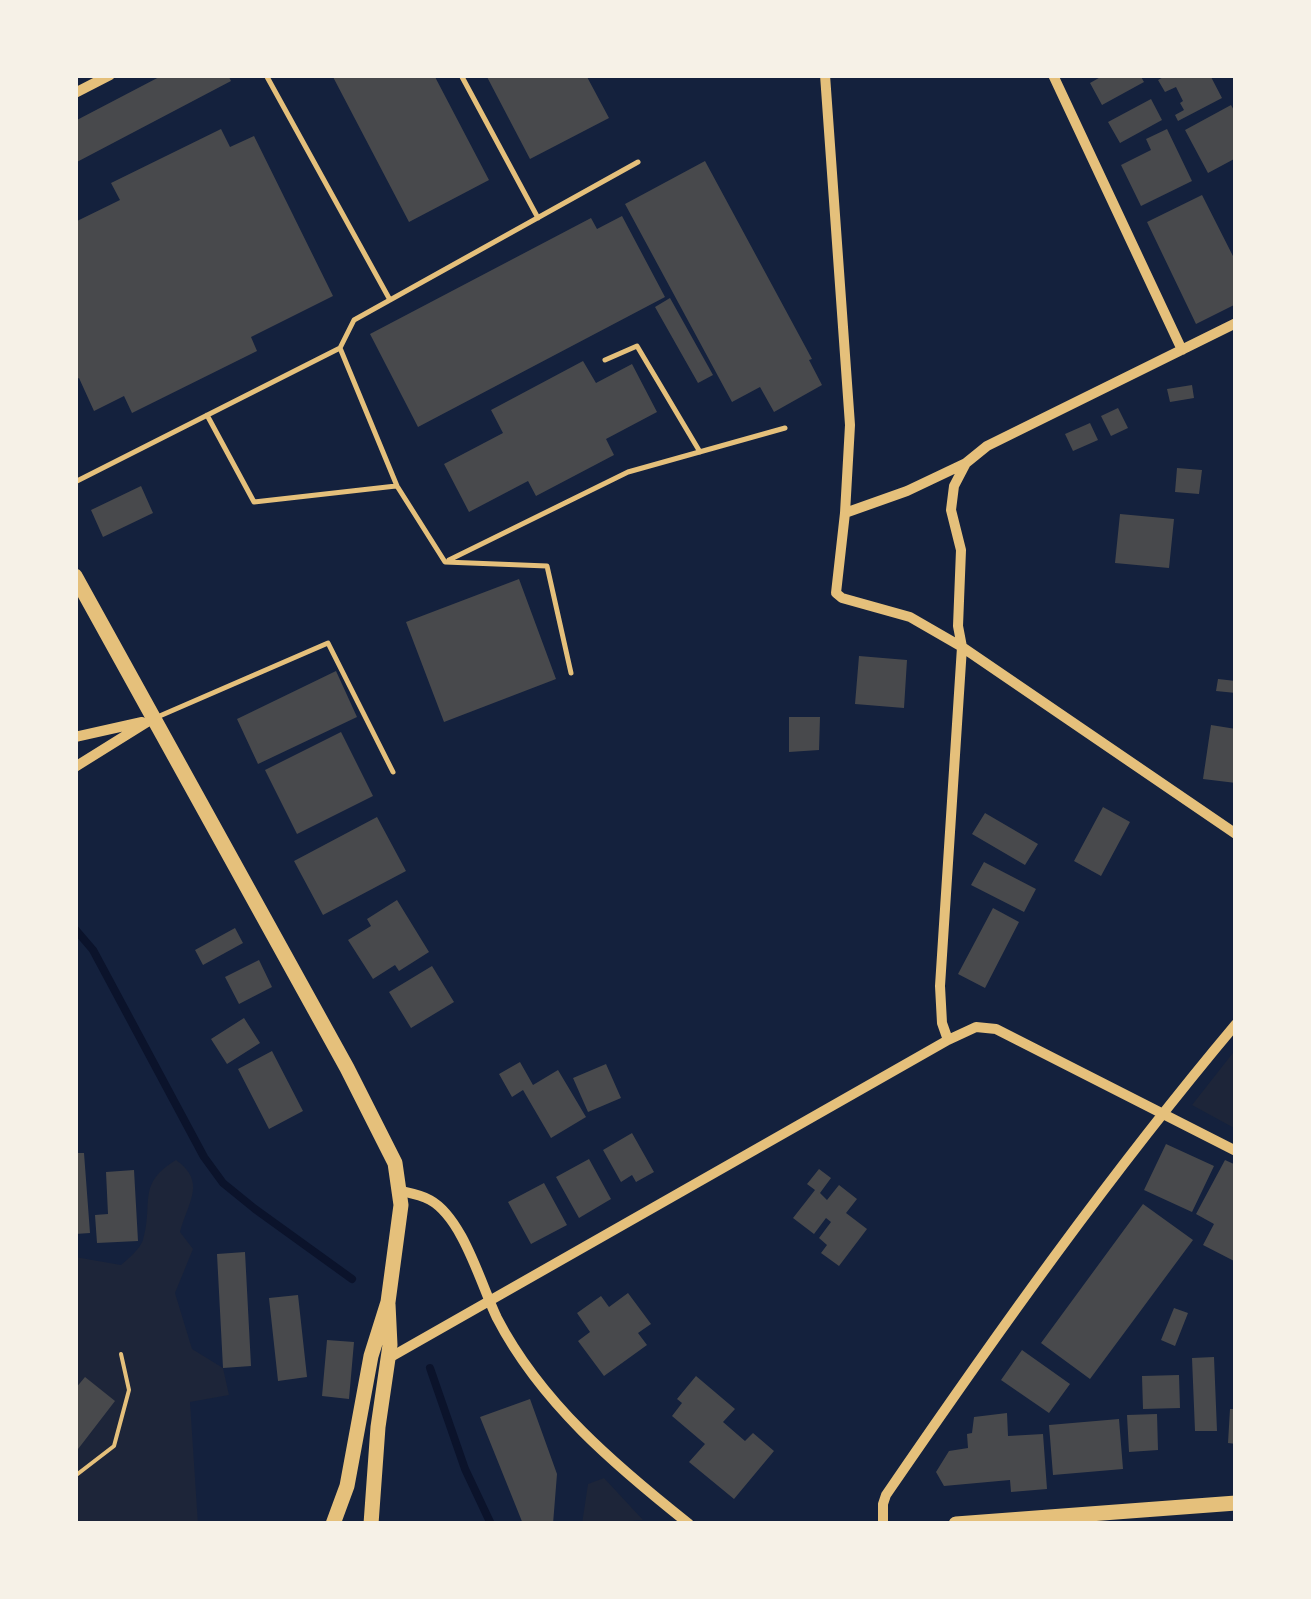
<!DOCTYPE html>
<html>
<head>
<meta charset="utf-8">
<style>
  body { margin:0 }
  #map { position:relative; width:1311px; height:1599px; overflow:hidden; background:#14213d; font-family:Roboto,sans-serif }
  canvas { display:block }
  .frame { position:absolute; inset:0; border:78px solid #f6f1e7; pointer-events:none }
</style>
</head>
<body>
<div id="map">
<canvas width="1311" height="1599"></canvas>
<div class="frame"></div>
</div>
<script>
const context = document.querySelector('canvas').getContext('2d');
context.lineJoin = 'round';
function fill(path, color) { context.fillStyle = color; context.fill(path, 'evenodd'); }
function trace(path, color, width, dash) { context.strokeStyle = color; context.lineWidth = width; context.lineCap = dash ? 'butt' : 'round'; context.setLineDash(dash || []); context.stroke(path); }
const green = new Path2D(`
  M1236,1049V1129L1192,1105Z
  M176,1160C207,1182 188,1202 180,1232L193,1249L175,1293L192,1349L223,1368L229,1395L190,1402L198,1524H75V1257L121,1265C129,1258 140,1249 143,1240C154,1203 136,1184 176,1160Z
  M604,1478L643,1520L582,1524L588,1484Z`);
const stream = new Path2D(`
  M75,929L93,950L204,1157L223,1183L255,1209L352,1279
  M430,1368L465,1469L491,1524`);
const building = new Path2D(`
  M163,75H228L231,81L75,163V121Z
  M332,75H434L489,180L409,222Z
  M486,75H586L609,118L530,159Z
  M1104,75H1140L1144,82L1102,105L1090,83Z
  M1167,75H1210L1222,98L1178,121L1175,115L1184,110L1180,103L1183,101L1176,87L1165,92L1158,80Z
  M1151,99L1162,120L1120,143L1108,122Z
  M1231,105L1236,114V158L1208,173L1185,130Z
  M221,129L230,147L254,136L333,296L251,337L257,351L132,413L124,396L94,411L79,378L75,380V222L120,200L111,183Z
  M1167,129L1192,181L1141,206L1121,165L1151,150L1146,139Z
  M705,161L812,359L809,360L822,385L774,412L760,387L732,402L625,204Z
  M1202,195L1236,262V304L1196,324L1147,222Z
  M622,216L665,297L418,427L370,334L591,218L597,229Z
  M670,298L713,375L698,383L655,307Z
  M583,361L596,383L632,364L657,412L606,439L614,455L536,496L528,481L469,512L444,464L503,433L491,410Z
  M1192,385L1194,398L1170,402L1167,389Z
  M1118,408L1128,428L1111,436L1101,416Z
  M1090,423L1098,440L1073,451L1065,434Z
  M1177,468L1202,470L1199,494L1175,492Z
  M141,486L153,513L103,537L91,510Z
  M1120,514L1174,519L1169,568L1115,563Z
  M519,579L556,679L444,722L406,622Z
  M859,656L907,660L904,708L855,704Z
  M336,671L357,717L258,764L237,719Z
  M1218,679L1236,681V693L1216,691Z
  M789,717H820L819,750L789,752Z
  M1211,725L1236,729V783L1203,779Z
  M341,732L373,796L297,834L265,770Z
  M1103,807L1130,822L1101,876L1074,861Z
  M985,813L1038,844L1025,865L972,834Z
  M377,817L406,871L323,915L294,861Z
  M984,862L1036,889L1024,912L971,885Z
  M397,900L429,952L399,971L395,965L373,979L348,940L371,926L367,919Z
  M993,908L1019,922L985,988L958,974Z
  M235,928L243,943L203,965L195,950Z
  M259,960L272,987L239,1004L225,977Z
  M432,966L454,1002L411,1028L389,992Z
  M244,1018L260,1043L227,1064L211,1039Z
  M272,1051L303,1111L269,1129L238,1069Z
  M520,1062L533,1085L558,1070L586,1117L551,1138L523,1090L512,1097L499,1074Z
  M606,1064L621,1098L588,1112L573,1078Z
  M632,1133L654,1172L636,1182L632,1175L621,1182L603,1150Z
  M1166,1144L1214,1166L1192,1212L1144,1190Z
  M75,1153H84L90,1233L75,1234Z
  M589,1159L611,1199L579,1218L556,1177Z
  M1225,1160L1236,1165V1262L1203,1245L1214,1224L1196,1214Z
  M819,1169L831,1178L820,1193L827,1200L839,1185L857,1199L846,1213L867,1229L839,1266L821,1253L827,1245L819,1238L831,1222L826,1218L814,1234L793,1218L815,1190L807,1184Z
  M134,1170L138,1241L97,1243L95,1215L108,1214L106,1172Z
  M544,1183L567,1225L531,1244L508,1202Z
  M1143,1204L1193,1240L1090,1379L1041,1343Z
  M245,1252L251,1366L223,1368L217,1254Z
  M628,1293L651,1324L638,1333L647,1345L604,1376L578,1341L590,1332L577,1313L601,1296L609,1307Z
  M298,1295L307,1377L278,1381L269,1298Z
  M1174,1308L1188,1313L1175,1346L1161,1340Z
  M327,1340L354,1342L349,1399L322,1396Z
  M1022,1350L1070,1384L1049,1413L1001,1380Z
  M1214,1357L1217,1431H1195L1192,1358Z
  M1179,1375L1180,1408L1143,1409L1142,1376Z
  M696,1376L735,1409L723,1422L745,1441L753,1433L774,1451L734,1499L689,1462L705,1444L672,1416L682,1403L677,1399Z
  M85,1377L115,1401L75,1453V1389Z
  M530,1399L557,1474L553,1524H523L480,1417Z
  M1230,1409H1236V1444L1228,1443Z
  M1007,1413L1008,1436L1043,1434L1047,1489L1011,1492L1010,1480L944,1486L936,1472L949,1451L968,1448L967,1434L972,1433L974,1417Z
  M1157,1414L1158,1450L1129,1452L1127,1415Z
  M1119,1419L1123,1469L1053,1475L1049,1425Z`);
const path = new Path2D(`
  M75,1476L114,1446L129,1390L121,1354`);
const service = new Path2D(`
  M266,75L390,300
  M461,75L538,218
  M340,348L397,486L445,562L547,566L571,673
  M605,360L637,346L700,452
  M207,415L254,502L396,486
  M75,482L340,348L354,320L638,162
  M449,560L628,472L785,428
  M155,718L328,643L393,772`);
const minor = new Path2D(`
  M825,75L850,425L845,513L836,593L842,598L910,617L962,647L1236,834
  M1053,75L1182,350
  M75,93L110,75
  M845,513L907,491L966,463L987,446L1236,323
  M75,737L142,722
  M75,767L152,719
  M948,1040L942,1023L940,986L962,647L958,626L961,550L951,510L954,486L966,463
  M401,1191C410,1193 421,1195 430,1200C463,1218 481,1285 497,1318C541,1403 616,1466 689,1524
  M389,1358L948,1040L976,1027L996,1029L1236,1151
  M883,1524V1504L886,1495C997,1333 1110,1174 1236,1024`);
const secondary = new Path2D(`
  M75,576L347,1068L395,1163L401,1205L388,1302L371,1356L347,1486L333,1524
  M371,1524L378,1427L390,1345L388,1304
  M956,1524L1236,1503`);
fill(green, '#1d2539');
trace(stream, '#0b132b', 8);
fill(building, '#48494c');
trace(path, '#e5c07b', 4);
trace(service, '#e5c07b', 5);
trace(minor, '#e5c07b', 10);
trace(secondary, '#e5c07b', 15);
</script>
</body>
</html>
